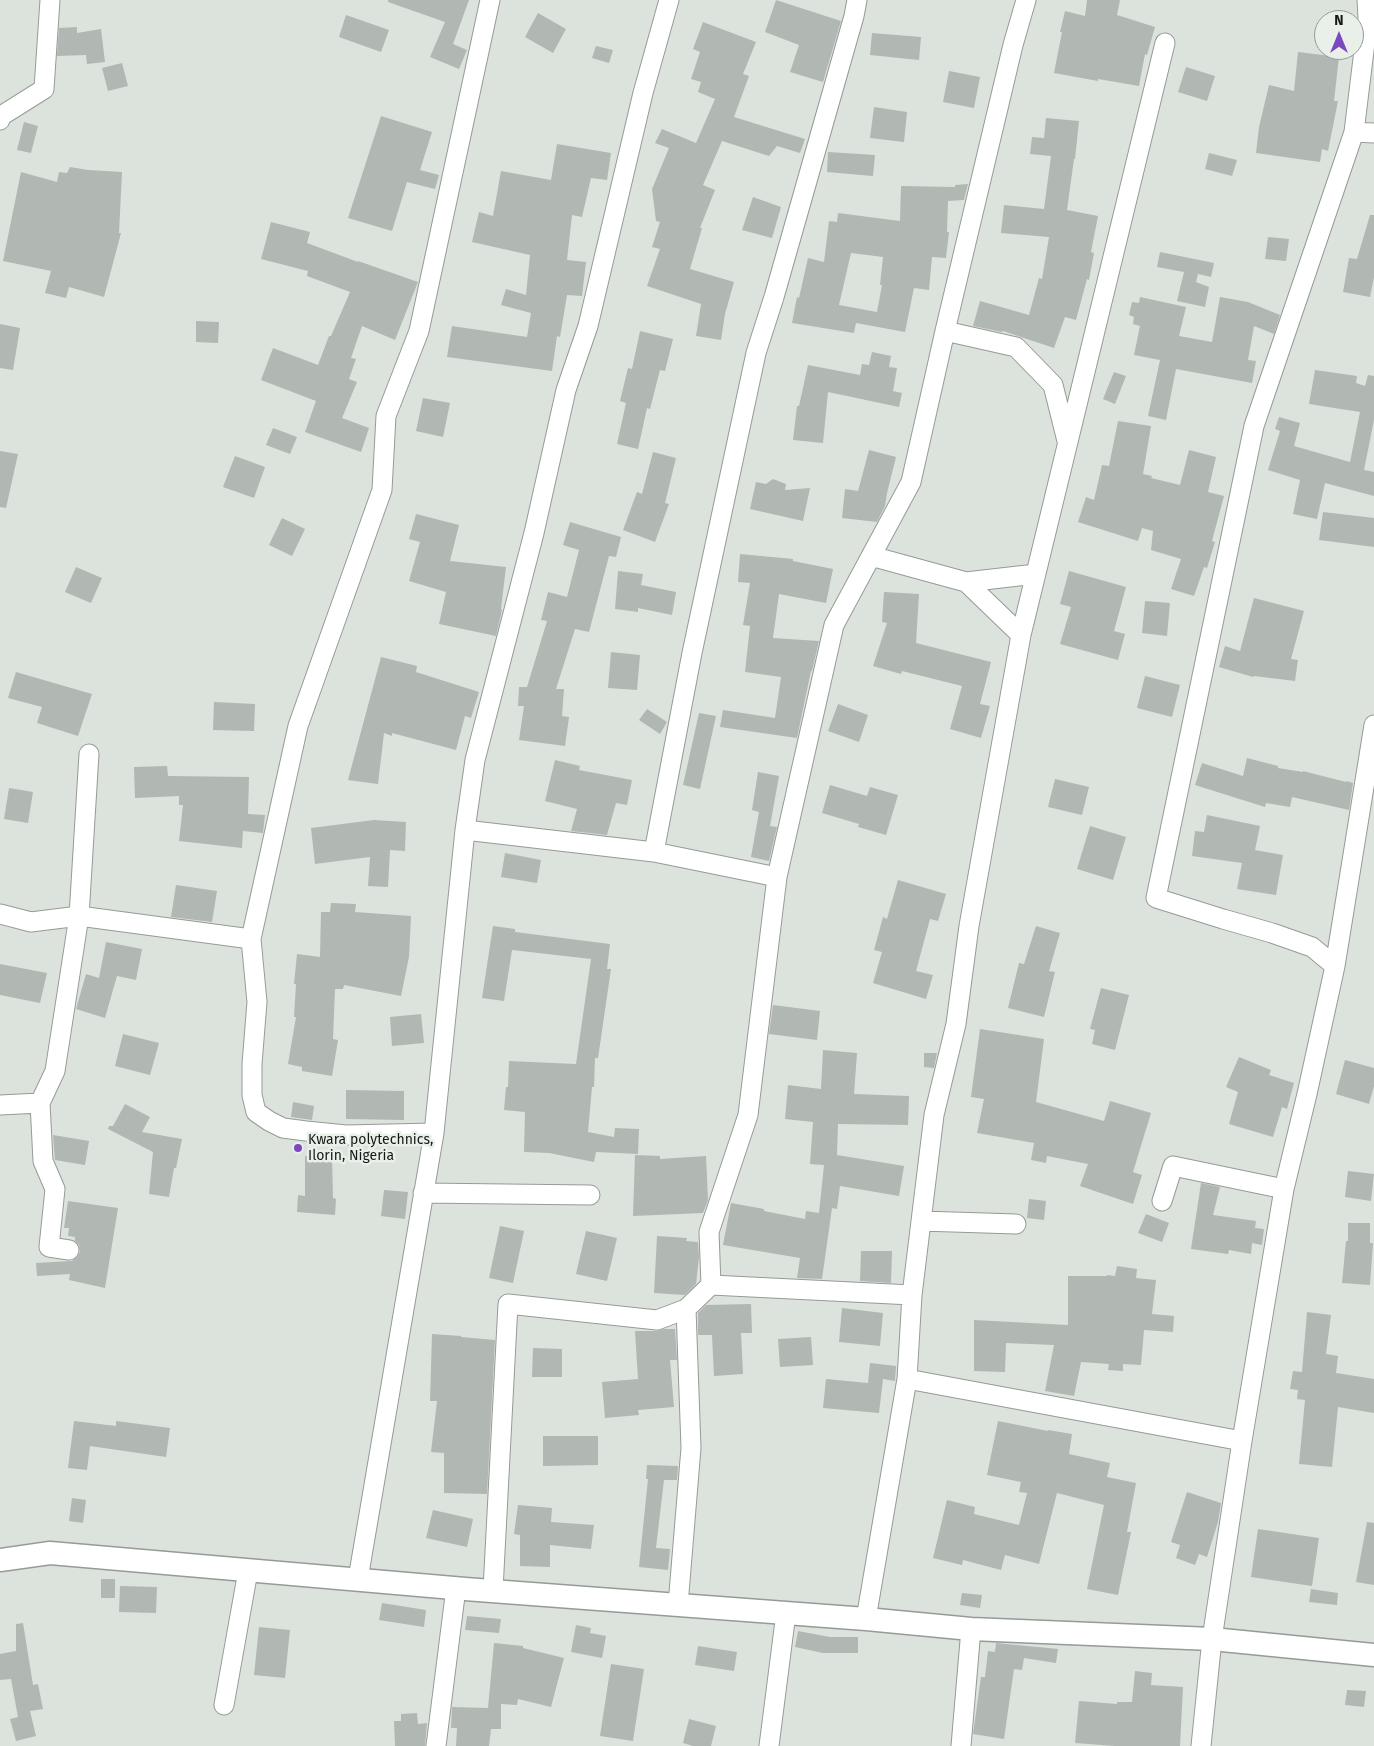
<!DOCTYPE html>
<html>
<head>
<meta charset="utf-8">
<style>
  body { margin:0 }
  #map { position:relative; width:1374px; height:1746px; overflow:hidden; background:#dce3dd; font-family:"Fira Sans",sans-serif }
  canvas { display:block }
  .north { position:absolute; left:1314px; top:10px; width:50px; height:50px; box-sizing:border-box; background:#e9f0ea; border:1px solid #959a95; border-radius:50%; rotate:0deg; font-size:14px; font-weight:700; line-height:20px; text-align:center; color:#161816 }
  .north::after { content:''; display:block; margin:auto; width:18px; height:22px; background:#7c48c0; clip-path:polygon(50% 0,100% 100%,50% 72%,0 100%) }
</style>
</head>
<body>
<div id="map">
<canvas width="1374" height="1746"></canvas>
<div class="north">N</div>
</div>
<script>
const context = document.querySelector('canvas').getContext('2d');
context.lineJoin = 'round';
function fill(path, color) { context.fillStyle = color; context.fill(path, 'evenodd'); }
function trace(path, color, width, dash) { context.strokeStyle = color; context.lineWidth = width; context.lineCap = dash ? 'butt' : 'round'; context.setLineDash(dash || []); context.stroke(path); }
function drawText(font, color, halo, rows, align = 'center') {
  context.font = font + ' "Fira Sans",sans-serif'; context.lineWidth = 5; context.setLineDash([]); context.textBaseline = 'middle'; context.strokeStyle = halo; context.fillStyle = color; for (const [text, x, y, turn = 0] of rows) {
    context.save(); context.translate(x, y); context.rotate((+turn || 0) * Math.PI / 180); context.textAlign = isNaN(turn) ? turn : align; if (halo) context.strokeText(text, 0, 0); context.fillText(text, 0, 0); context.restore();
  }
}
const building = new Path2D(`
  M388,0H469L453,44L467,50L459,69L430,57L445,22L388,2Z
  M776,0L841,21L823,82L790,72L799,45L765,32Z
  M1087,0H1120L1117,15L1155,27L1147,55L1145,54L1139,86L1098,79V81L1054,73L1062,32H1060L1065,11L1085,16Z
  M538,13L566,29L553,53L525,37Z
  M346,15L389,30L381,52L339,37Z
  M703,22L756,42L743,74L749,76L734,117L805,139L800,153L777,146L769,156L722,141L703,185L715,190L700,228H702L690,269L734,282L725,314L721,340L696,336L701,304L647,286L660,249L652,247L660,222L656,221L652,189L669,148L655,143L662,129L696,143L715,99L698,92L701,82L691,79L700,52L693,49Z
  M77,27V33L101,29L105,62L87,64L86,55L57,56L59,28Z
  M872,33L921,37L919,60L870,55Z
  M596,46L613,50L609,63L592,58Z
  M1298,52L1339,57L1334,101H1338L1328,151L1322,149L1320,162L1256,153L1259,127L1269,85L1294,91Z
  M122,63L128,86L108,91L102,68Z
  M1186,67L1215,76L1207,101L1178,92Z
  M949,71L980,77L974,108L943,102Z
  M874,107L907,112L904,142L870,138Z
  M381,116L432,132L420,170L439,175L435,189L407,182L392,231L348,218Z
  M1046,118L1079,121L1075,159H1074L1067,210L1098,216L1091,252L1094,253L1089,280L1087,279L1076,320L1065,317L1054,348L1003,331L1002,332L973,326L980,301L1029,315L1039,278L1042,279L1049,237L1001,233L1004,205L1044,209L1051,156L1030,154L1032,137L1044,138Z
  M24,122L38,126L31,153L17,150Z
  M557,144L611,153L607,180L591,178L582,217L572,215L567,260L586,262L582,296L567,295L560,337L557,336L552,371L447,357L452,326L527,337L531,313L501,305L506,289L526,295L530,255L472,242L479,212L493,216L501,171L551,180Z
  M828,152L875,155L873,176L827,172Z
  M1209,153L1237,160L1232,176L1205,169Z
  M70,167L88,170L122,172L119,233H121L104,297L69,287L66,298L45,293L51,271L3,261L21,172L57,182L59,172L67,173Z
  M968,184L964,200L948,201L947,232H949L946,258L932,257L929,290L914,288L905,332L856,323L854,333L792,323L797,297L799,298L808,258L824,262L829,221L837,222L838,213L900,221L901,186L955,187V185ZM851,253L883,257L880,285H882L877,312L839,305Z
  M753,197L781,207L772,238L742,230Z
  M1370,215H1374V277L1370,297L1343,292L1349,258L1357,259Z
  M271,222L310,232L307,243L358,262V261L418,282L395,340L362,326L351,358L356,359L349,379L357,382L342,418L369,428L361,452L305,432L316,401L261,380L273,348L318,365L329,336H331L350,292L307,276L308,271L261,259Z
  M1268,237L1289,239L1286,261L1265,259Z
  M1160,252L1214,263L1211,277L1198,274L1196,282L1209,287L1205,307L1177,301L1184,272L1157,267Z
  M1140,297L1186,307L1179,336L1212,342L1220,297L1248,302L1280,315L1274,334L1254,326L1248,360L1256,361L1252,383L1176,369L1166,420L1148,416L1160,360L1134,355L1140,326L1133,324L1134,317L1129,315L1132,302L1139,303Z
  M196,321L219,322L218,343L196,342Z
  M0,324L20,328L13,370L0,368Z
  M640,331L673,339L665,371L660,370L650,409L647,408L638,449L617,444L626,403L620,401L628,368L632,369Z
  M872,352L891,356L889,367L897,368L893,391L902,393L899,407L828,392L823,443L793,440L797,406H799L808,365L860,375L862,364L869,365Z
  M1315,370L1357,376L1356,383L1365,386L1368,375L1374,376V420L1364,470L1374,472V496L1325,483L1317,519L1293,514L1300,480L1268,470L1280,431L1275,429L1279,417L1300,423L1294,446L1350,462L1360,412L1309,404Z
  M1114,372L1126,376L1115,404L1103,399Z
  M423,398L450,403L443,437L416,431Z
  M1118,421L1151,426L1143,474L1152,476L1151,478L1180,485L1189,450L1216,457L1208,492L1224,496L1212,541L1215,542L1207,568L1204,567L1194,596L1171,589L1181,559L1151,550L1153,531L1142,528L1138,541L1078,522L1086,497L1094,500L1102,465L1109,466Z
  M273,428L297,437L290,454L266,445Z
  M869,450L896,457L887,493L885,506L877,522L842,518L845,489L858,491Z
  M0,451L18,454L6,508L0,507Z
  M653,452L676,458L665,503L669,504L655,542L623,530L637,492L642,494Z
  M235,456L265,467L254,498L223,487Z
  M773,479L786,484L785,490L810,488L803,521L750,509L756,482L766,484Z
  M1323,512L1374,518V547L1319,540Z
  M416,514L459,525L450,561L506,567L501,609L502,610L496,636L439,624L446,592L409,581L420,542L409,539Z
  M282,518L305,529L292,556L269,545Z
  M570,522L621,537L616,557L609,556L589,632L575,629L556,689H564L562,716L569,717L565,746L519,740L524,706H518L519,687H527L547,621L541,620L548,592L567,597L579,550L563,545Z
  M740,554L793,559V561L833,569L826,603L779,594L773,638L819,641L812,671H811L797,738L720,727L723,710L775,718L781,677L745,672L750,626L743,625L750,583L738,582Z
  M76,567L102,578L91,603L65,592Z
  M618,571L643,574L641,585L676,592L672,615L638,608V612L615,609Z
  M1069,571L1126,587L1114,631L1125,634L1118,660L1060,644L1071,607L1060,604Z
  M884,592L919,594L916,643L991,662L980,704L990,706L981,738L950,729L962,686L902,671L901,674L873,666L887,623L882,622Z
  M1254,598L1304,611L1291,659L1298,660L1295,681L1254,676L1253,677L1219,667L1225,646L1240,651Z
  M1145,601L1170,603L1167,636L1142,633Z
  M611,652L640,655L637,690L608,688Z
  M381,657L417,666L416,672L479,692L471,718L465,716L456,750L392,733V736L384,733L378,784L348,780Z
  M16,672L92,694L78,736L37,723L42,707L8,698Z
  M1145,676L1180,685L1172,717L1137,708Z
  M214,702L255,704L254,731L213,730Z
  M838,704L868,715L859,742L828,731Z
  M647,709L667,722L660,734L639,720Z
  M699,713L716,716L700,789L683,785Z
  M1247,758L1278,766V768L1303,772V771L1346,782V781L1353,783L1349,810L1292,797L1290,807L1266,803L1265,807L1195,785L1202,763L1243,776Z
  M555,760L580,766L579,770L632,780L627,805L616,803L607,835L571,831L577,809L545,801Z
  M167,766L168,776L249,777L248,814L265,815L263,833L243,831L242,848L179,841L183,805H179V796L135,798L134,767Z
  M758,772L779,776L770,826L777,827L769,861L751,857L759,812L752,810Z
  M1055,779L1089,787L1082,815L1048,807Z
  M830,785L867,796L870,787L898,795L886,835L858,827L859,824L822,813Z
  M9,788L33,792L28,823L4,819Z
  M1207,815L1260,826L1255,850L1283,855L1276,895L1237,889L1242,863L1192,856L1195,831L1204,832Z
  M374,820L406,822L405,851L390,850L388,887L368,886L370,857L315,864L311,828Z
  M1090,826L1126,837L1113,880L1077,869Z
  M505,853L541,860L537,883L501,877Z
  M898,880L946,894L938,921L930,919L916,971L933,975L926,999L873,983L882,952L874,950L883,917L887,919Z
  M176,885L217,891L212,922L171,917Z
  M331,903L356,904L355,912L411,916L409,957L401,996L344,985L343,989H335L333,1039L338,1040L332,1076L302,1071V1067L288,1064L296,1017H294L296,984H294L297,954L320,957L321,912H330Z
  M493,926L515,929V932L610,944L607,969H611L598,1058H595L594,1087H592L588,1132L614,1137L615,1128L639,1129L638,1154L596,1152L594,1162L549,1153L524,1152L525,1112L504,1110L506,1087H508L509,1061L576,1064L591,959L512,950L504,1001L482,998Z
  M1036,926L1060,933L1049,971L1055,972L1044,1017L1008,1008L1019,963L1024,964Z
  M106,942L142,949L136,980L117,976L105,1018L76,1009L86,974L99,978Z
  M0,964L47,973L40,1003L0,995Z
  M1101,988L1129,995L1115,1050L1092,1044L1095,1030L1090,1029Z
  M773,1005L820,1011L817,1040L769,1034Z
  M421,1014L424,1043L392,1046L390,1017Z
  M980,1029L1044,1039L1036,1102L1104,1121L1110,1101L1151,1113L1133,1172L1142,1175L1133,1204L1080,1186L1088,1164L1047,1156L1046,1163L1031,1160L1034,1143L977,1133L984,1099L971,1097Z
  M123,1034L159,1043L150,1075L115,1066Z
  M823,1050L857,1053L854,1094L909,1096L908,1125L838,1124L837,1155L904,1166L899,1196L840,1186L837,1209L832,1208L822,1279L797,1278L800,1258L723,1245L731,1203L764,1209V1211L805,1219L806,1211L819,1213L824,1165L810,1164L813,1122L785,1119L788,1085L821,1089Z
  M924,1053H937L934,1068L924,1067Z
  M1239,1057L1271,1070L1269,1075L1294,1083L1287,1109L1282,1107L1273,1137L1229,1124L1238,1092L1226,1087Z
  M1345,1060L1374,1068V1086L1369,1104L1336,1094Z
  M346,1090L404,1091V1120L346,1119Z
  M293,1102L314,1106L312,1120L291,1117Z
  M125,1104L150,1117L142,1132L182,1139L176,1168H174L169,1197L149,1194L153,1152L108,1129L109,1126H113Z
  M53,1135L89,1141L85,1165L55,1160Z
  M635,1155L660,1156V1159L706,1156L708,1200L703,1213L633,1216Z
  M305,1156H332L333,1198L336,1199L335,1215L297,1212L298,1195L305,1196Z
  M1348,1171L1374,1174L1371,1201L1345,1197Z
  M1201,1183L1220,1187L1213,1215L1256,1221L1255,1228L1264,1229L1262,1245L1252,1243L1251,1254L1229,1250L1228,1254L1191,1249Z
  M384,1190L408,1192L405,1219L381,1216Z
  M1029,1199L1046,1201L1044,1220L1027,1218Z
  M68,1201L118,1208L105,1288L69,1280L70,1274L37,1276L36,1263L72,1261L77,1257L80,1252L79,1245L75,1241V1237L68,1236L69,1228H64Z
  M1146,1214L1169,1223L1162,1242L1138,1233Z
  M1348,1223H1370V1243H1373L1370,1285L1342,1283L1346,1241H1348Z
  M500,1226L524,1231L513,1283L489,1278Z
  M586,1231L617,1238L607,1281L576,1274Z
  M657,1236L687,1238L686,1241L698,1242L699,1257L696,1284L685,1295L654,1293Z
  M861,1251H892L891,1283L860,1281Z
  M1117,1266L1137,1269L1136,1278L1156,1280L1152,1314L1174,1316L1173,1332L1144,1330L1141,1365L1123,1364V1371L1108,1370L1109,1364L1081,1362L1074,1396L1045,1391L1054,1345L1006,1343L1005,1372L974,1371V1320L1068,1325V1276H1107V1275L1115,1276Z
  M751,1304L752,1333H741L743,1374L714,1376L712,1335H698V1313L706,1305Z
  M842,1308L883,1313L880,1346L839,1342Z
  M1307,1312L1331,1315L1326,1354L1338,1356L1336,1373L1374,1379V1413L1338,1407L1332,1467L1299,1464L1305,1400L1297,1399L1298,1390L1290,1389L1293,1371L1302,1372Z
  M664,1329H675L677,1360H670L674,1407L638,1410L639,1415L605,1418L602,1382L638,1379L635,1331H656Z
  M432,1334L461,1336V1337L495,1340L487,1494L444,1493V1453L431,1452L437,1401H430Z
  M811,1337L813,1365L780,1367L778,1339Z
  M533,1348L562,1349V1377H532Z
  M870,1363L896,1366L895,1381L883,1379L879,1413L823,1408L826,1379L868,1383Z
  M74,1421L116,1426V1421L170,1428L166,1457L90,1446L87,1470L68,1468Z
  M998,1421L1048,1431V1430L1072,1434L1069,1454L1110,1463L1107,1477L1136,1483L1127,1532H1131L1118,1595L1087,1589L1104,1505L1057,1493L1039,1564L1005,1555L1001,1570L963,1560L962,1565L933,1558L947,1500L975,1507L974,1514L1019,1525L1027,1493L1019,1492L1021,1482L987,1475Z
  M543,1436H598V1465L543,1466Z
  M647,1465L678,1466L677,1480H664L656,1548L670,1549L668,1570L639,1567L648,1479H646Z
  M1187,1492L1221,1503L1218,1522L1207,1557L1199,1554L1195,1565L1176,1558L1180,1545L1171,1542Z
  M72,1498L86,1500L83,1523L69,1521Z
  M518,1505L552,1508L551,1522L594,1525L591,1549L550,1545V1567L520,1566V1535L514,1534Z
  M433,1510L473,1519L467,1547L426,1538Z
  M1367,1522L1374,1523V1585L1356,1582Z
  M1258,1529L1319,1538L1312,1586L1251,1577Z
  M101,1579H115V1598H101Z
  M120,1586L157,1587L156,1613L119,1612Z
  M1311,1589L1338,1593L1337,1605L1309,1602Z
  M962,1593L982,1595L980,1608L960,1605Z
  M382,1603L426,1610L424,1627L379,1620Z
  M467,1616L501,1619L499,1633L465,1630Z
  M23,1623L33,1685L38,1684L43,1709L30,1711L36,1736L16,1741L10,1719L18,1717L11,1679L0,1680V1654L16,1651V1624Z
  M576,1625L591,1628L590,1633L606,1636L602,1658L571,1652Z
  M259,1627L290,1630L285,1678L254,1675Z
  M798,1631L830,1637H858V1653H823L795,1647Z
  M494,1643L523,1646V1648L564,1658L551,1707L518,1699L517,1705L501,1704V1729H491L489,1746H456L457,1728H451L452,1707L488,1708Z
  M996,1643L1058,1649L1056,1663L1024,1658L1022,1670L1014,1669L1004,1739L973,1734L981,1677H985L988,1651L995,1652Z
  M698,1646L737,1652L734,1671L695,1665Z
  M611,1664L644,1669L633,1741L600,1736Z
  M1135,1671L1152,1673L1151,1685L1183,1687L1180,1746H1115L1075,1743L1079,1701L1117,1704V1702H1132Z
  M1347,1690L1366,1691L1364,1707L1345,1705Z
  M417,1713L418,1724L427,1723L425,1746H395L394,1721H401V1714Z
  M689,1719L716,1726L711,1746H693L683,1743Z`);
const minor = new Path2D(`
  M1026,0L1013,45L945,331L1016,347L1053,385L1067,441
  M0,120L1,116L44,89L50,0
  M1354,132L1368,18L1367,0
  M871,556L966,582L1021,635
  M966,582L1036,574
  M465,830L654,852L692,653L756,353L774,297L854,16L857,0
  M654,852L777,877
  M0,914L31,922L79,916L251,939
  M1335,966L1312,947L1272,933L1223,919L1156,898L1254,426L1354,132L1374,133
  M0,1105L40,1103
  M434,1133L346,1135L306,1131L283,1128L269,1121L256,1112L252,1095V1064L257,1002L251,939L298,726L382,490L386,416L419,331L490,0
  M423,1193L590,1195
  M1162,1201L1173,1166L1284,1189
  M921,1221L1016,1224
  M69,1250L49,1247L55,1189L43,1161L40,1103L55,1071L79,916L89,754
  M711,1285L912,1295
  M907,1379L1242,1441
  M358,1579L434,1133L465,830L475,760L534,533L566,390L588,326L643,93L669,0
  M493,1590L508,1304L657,1320L686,1309L711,1285L709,1232L748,1115L777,877L834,625L911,482L945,331
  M678,1605L691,1448L686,1309
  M866,1619L907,1379L912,1295L934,1115L956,1024L969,926L1021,635L1165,43
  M224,1705L248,1571
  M436,1746L456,1588
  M769,1746L786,1613
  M961,1746L971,1629
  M1201,1746L1212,1639L1242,1441L1284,1189L1307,1094L1335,966L1374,725`);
const tertiary = new Path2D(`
  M0,1560L50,1553L465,1589L866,1619L971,1629L1212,1639L1374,1655`);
const markers = [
  [298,1148,5,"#7c48c0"]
];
const poiNames = [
  ["Kwara polytechnics,",308,1140],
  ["Ilorin, Nigeria",308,1156]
];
fill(building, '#b1b7b2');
trace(minor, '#959b96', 21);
trace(tertiary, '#959b96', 25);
trace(minor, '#fff', 19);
trace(tertiary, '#fff', 22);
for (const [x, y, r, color] of markers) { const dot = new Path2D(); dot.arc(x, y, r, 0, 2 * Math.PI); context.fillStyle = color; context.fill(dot); trace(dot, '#e9f0ea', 2); }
drawText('14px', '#161816', '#e9f0ea', poiNames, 'left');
</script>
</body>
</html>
